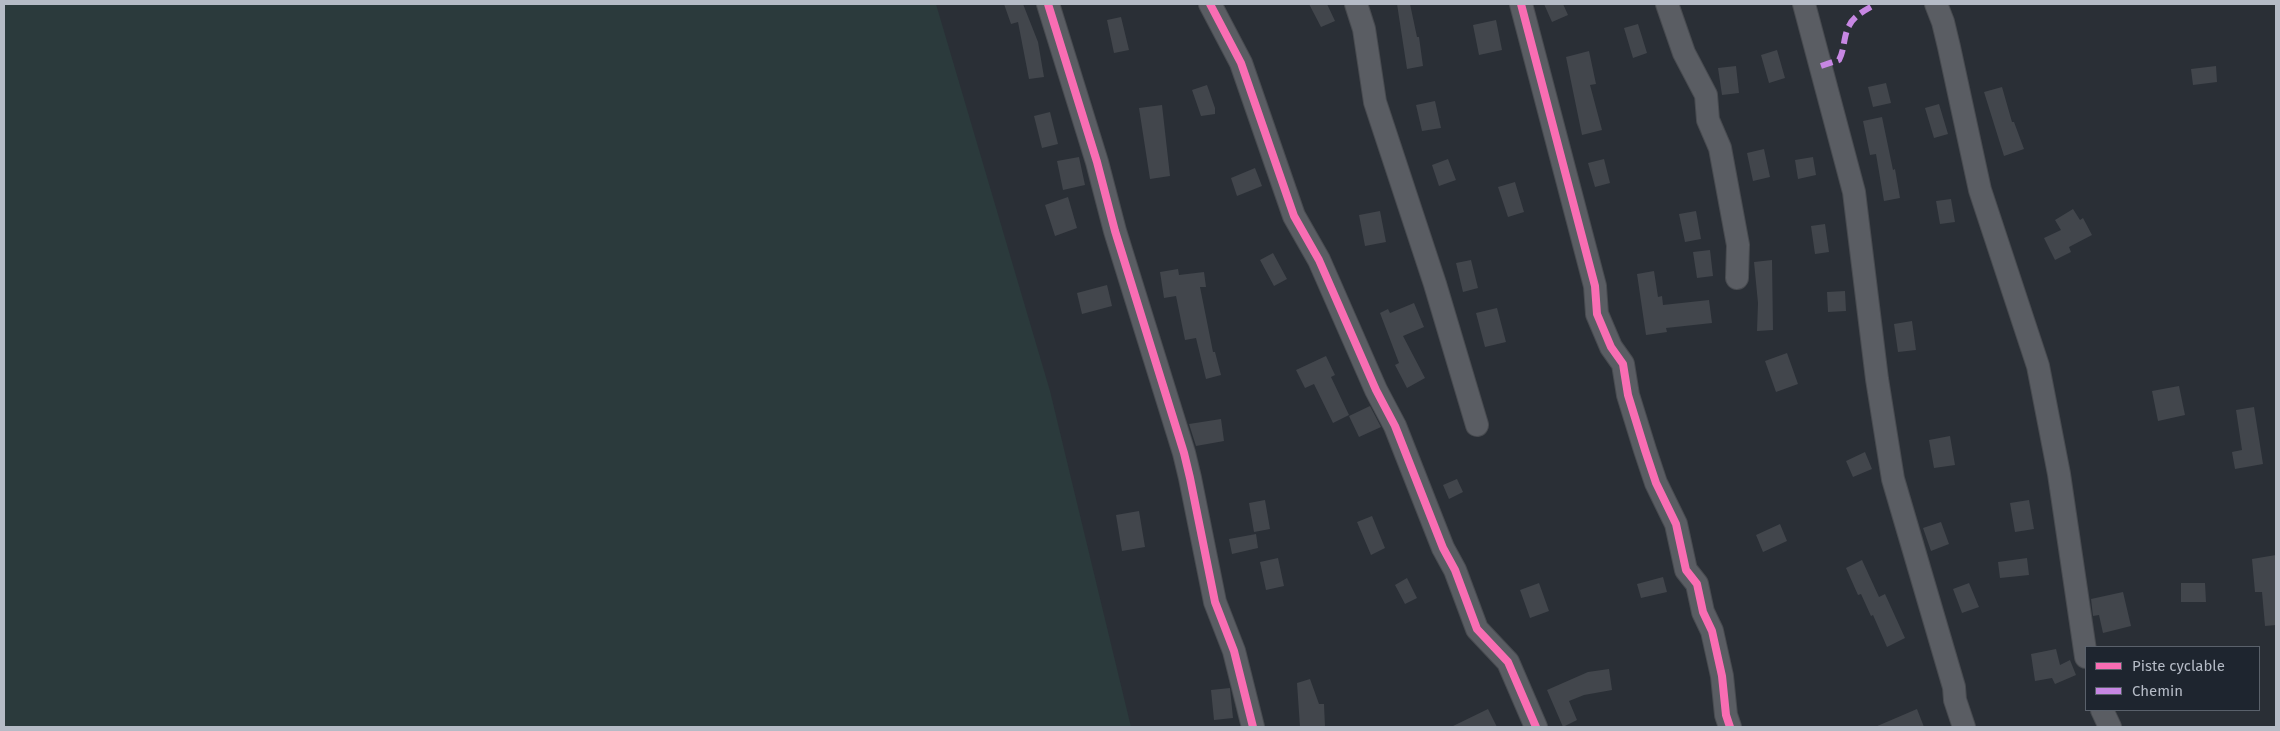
<!DOCTYPE html>
<html>
<head>
<meta charset="utf-8">
<style>
  body { margin:0 }
  #map { position:relative; width:2280px; height:731px; overflow:hidden; background:#2a2f36; font-family:"Fira Sans",sans-serif }
  canvas { display:block }
  .frame { position:absolute; inset:0; border:5px solid #b5bbc6; pointer-events:none }
  .legend { position:absolute; left:2085px; top:646px; width:175px; height:65px; box-sizing:border-box; background:#1e252f; border:1px solid #5a616b; margin:0; padding:6px 9px; list-style:none; font-size:15px; color:#b5bbc6 }
  .legend li { display:flex; align-items:center; gap:10px; height:25px }
  .legend b { width:25px; border:1px solid #5a616b }
</style>
</head>
<body>
<div id="map">
<canvas width="2280" height="731"></canvas>
<div class="frame"></div>
<ul class="legend">
<li><b style="height:6px;background:#f96db3"></b>Piste cyclable</li>
<li><b style="height:6px;background:#c787e3"></b>Chemin</li>
</ul>
</div>
<script>
const context = document.querySelector('canvas').getContext('2d');
context.lineJoin = 'round';
function fill(path, color) { context.fillStyle = color; context.fill(path, 'evenodd'); }
function trace(path, color, width, dash) { context.strokeStyle = color; context.lineWidth = width; context.lineCap = dash ? 'butt' : 'round'; context.setLineDash(dash || []); context.stroke(path); }
const green = new Path2D(`
  M4,4H936L1050,391L1131,727H4Z`);
const building = new Path2D(`
  M1004,4H1023L1038,42L1044,77L1029,79L1018,22L1011,24Z
  M1309,4H1327L1335,21L1321,27Z
  M1397,4H1410L1417,37H1419L1423,66L1407,69Z
  M1544,4H1563L1568,15L1552,22Z
  M1121,17L1129,50L1114,53L1107,20Z
  M1496,20L1502,50L1479,55L1473,25Z
  M1638,24L1647,53L1633,58L1624,28Z
  M1777,50L1785,78L1769,83L1761,55Z
  M1589,51L1596,84L1590,85L1602,130L1582,135L1566,57Z
  M1736,66L1739,93L1722,95L1718,68Z
  M2216,66L2217,82L2193,85L2191,69Z
  M1886,83L1891,103L1873,107L1868,87Z
  M1207,85L1215,108V114L1201,116L1192,90Z
  M2002,87L2012,122H2014L2024,149L2004,156L1984,92Z
  M1435,101L1441,128L1422,131L1416,105Z
  M1939,104L1948,134L1934,138L1925,108Z
  M1162,105L1170,176L1150,179L1139,108Z
  M1050,112L1058,144L1042,148L1034,116Z
  M1882,117L1893,170L1895,169L1900,198L1884,201L1876,154L1870,155L1863,121Z
  M1764,149L1770,177L1753,181L1747,153Z
  M1079,157L1085,185L1063,190L1057,161Z
  M1813,157L1816,175L1798,179L1795,160Z
  M1448,159L1456,180L1439,186L1432,165Z
  M1604,159L1610,183L1595,187L1588,163Z
  M1255,168L1262,186L1237,196L1231,178Z
  M1515,182L1524,212L1508,217L1498,187Z
  M1068,197L1077,228L1055,236L1045,205Z
  M1951,199L1955,222L1940,224L1936,201Z
  M2073,209L2080,220L2083,218L2092,235L2069,247L2071,252L2055,260L2044,238L2061,230L2055,220Z
  M1380,211L1386,242L1365,246L1359,215Z
  M1696,211L1701,239L1685,242L1679,214Z
  M1825,224L1829,252L1815,254L1811,226Z
  M1710,250L1713,276L1697,278L1693,252Z
  M1273,253L1287,279L1274,286L1260,260Z
  M1471,260L1478,288L1463,292L1456,263Z
  M1772,260L1773,330L1757,331L1758,303L1754,262Z
  M1178,269L1179,275L1204,272L1206,287H1200L1213,352H1215L1221,375L1206,379L1196,338L1185,340L1176,296L1164,298L1160,272Z
  M1654,271L1658,297L1662,296L1663,305L1709,300L1712,323L1666,328L1667,332L1646,335L1637,274Z
  M1107,285L1112,306L1082,314L1077,293Z
  M1845,291L1846,311L1828,312L1827,292Z
  M1414,303L1424,327L1403,336L1425,378L1407,388L1395,365L1399,363L1380,313L1388,309L1390,313Z
  M1497,308L1506,342L1485,347L1476,313Z
  M1912,321L1916,350L1898,352L1894,324Z
  M1787,353L1798,384L1776,392L1765,361Z
  M1326,356L1335,375L1331,377L1349,415L1333,423L1314,384L1305,388L1296,370Z
  M2179,386L2185,415L2158,421L2152,391Z
  M1370,406L1381,427L1359,437L1349,416Z
  M2254,407L2263,464L2235,469L2232,452L2242,450L2236,410Z
  M1221,419L1224,441L1196,446L1189,424Z
  M1950,436L1955,465L1934,468L1929,440Z
  M1865,452L1872,469L1853,477L1846,461Z
  M1457,479L1463,492L1449,499L1443,485Z
  M1265,500L1270,529L1254,532L1249,503Z
  M2029,500L2034,529L2015,532L2010,503Z
  M1139,511L1145,547L1122,551L1116,515Z
  M1372,516L1385,548L1371,555L1357,522Z
  M1941,522L1949,544L1931,551L1923,528Z
  M1780,524L1787,541L1763,552L1756,535Z
  M1256,534L1258,548L1232,554L1229,539Z
  M2276,555V625L2265,626L2262,592H2255L2252,559Z
  M1278,558L1284,586L1266,590L1260,562Z
  M2027,558L2029,575L2000,578L1998,562Z
  M1862,560L1879,597L1885,594L1905,638L1887,647L1873,615L1871,616L1861,594L1858,595L1846,568Z
  M1663,577L1667,592L1641,598L1637,584Z
  M1407,578L1417,598L1405,604L1395,585Z
  M1539,583L1549,611L1530,618L1520,590Z
  M1969,583L1979,607L1962,613L1953,589Z
  M2181,583H2205L2206,602H2181Z
  M2123,592L2131,626L2103,633L2099,615L2093,616L2091,599Z
  M2056,649L2060,665L2070,660L2076,675L2055,684L2052,678L2035,681L2031,654Z
  M1609,669L1612,690L1584,695L1569,701L1577,720L1563,727L1547,690L1588,672Z
  M1310,679L1319,704H1324L1325,727H1300L1297,683Z
  M1230,688L1233,718L1214,720L1211,690Z
  M1488,709L1497,727H1451Z
  M1917,709L1924,727H1875Z`);
const street = new Path2D(`
  M1048,4L1097,162L1115,231L1184,453L1190,478L1215,602L1234,651L1253,727
  M1210,4L1241,63L1294,216L1319,260L1376,390L1395,426L1443,548L1455,570L1477,629L1508,662L1536,727
  M1356,4L1364,29L1375,102L1435,284L1477,425
  M1521,4L1595,286L1597,314L1611,347L1623,364L1628,395L1645,450L1656,483L1676,524L1686,570L1697,584L1703,612L1712,631L1722,676L1726,715L1730,727
  M1667,4L1684,53L1706,95L1708,120L1720,148L1738,245L1737,278
  M1804,4L1854,192L1877,379L1893,479L1954,687L1955,700L1964,727
  M1936,4L1943,22L1949,47L1980,190L2038,366L2059,474L2086,657
  M2102,710L2110,727`);
const quiet = new Path2D(`
  M1821,66L1839,60C1845,49 1843,37 1849,26C1853,16 1867,9 1876,4`);
const cycleway = new Path2D(`
  M1048,4L1097,162L1115,231L1184,453L1190,478L1215,602L1234,651L1253,727
  M1210,4L1241,63L1294,216L1319,260L1376,390L1395,426L1443,548L1455,570L1477,629L1508,662L1536,727
  M1521,4L1595,286L1597,314L1611,347L1623,364L1628,395L1645,450L1656,483L1676,524L1686,570L1697,584L1703,612L1712,631L1722,676L1726,715L1730,727`);
fill(green, '#2b3a3c');
fill(building, '#42464c');
trace(street, '#484b50', 24);
trace(street, '#5a5d63', 22);
trace(quiet, '#c787e3', 6, [12, 6]);
trace(cycleway, '#f96db3', 8);
</script>
</body>
</html>
